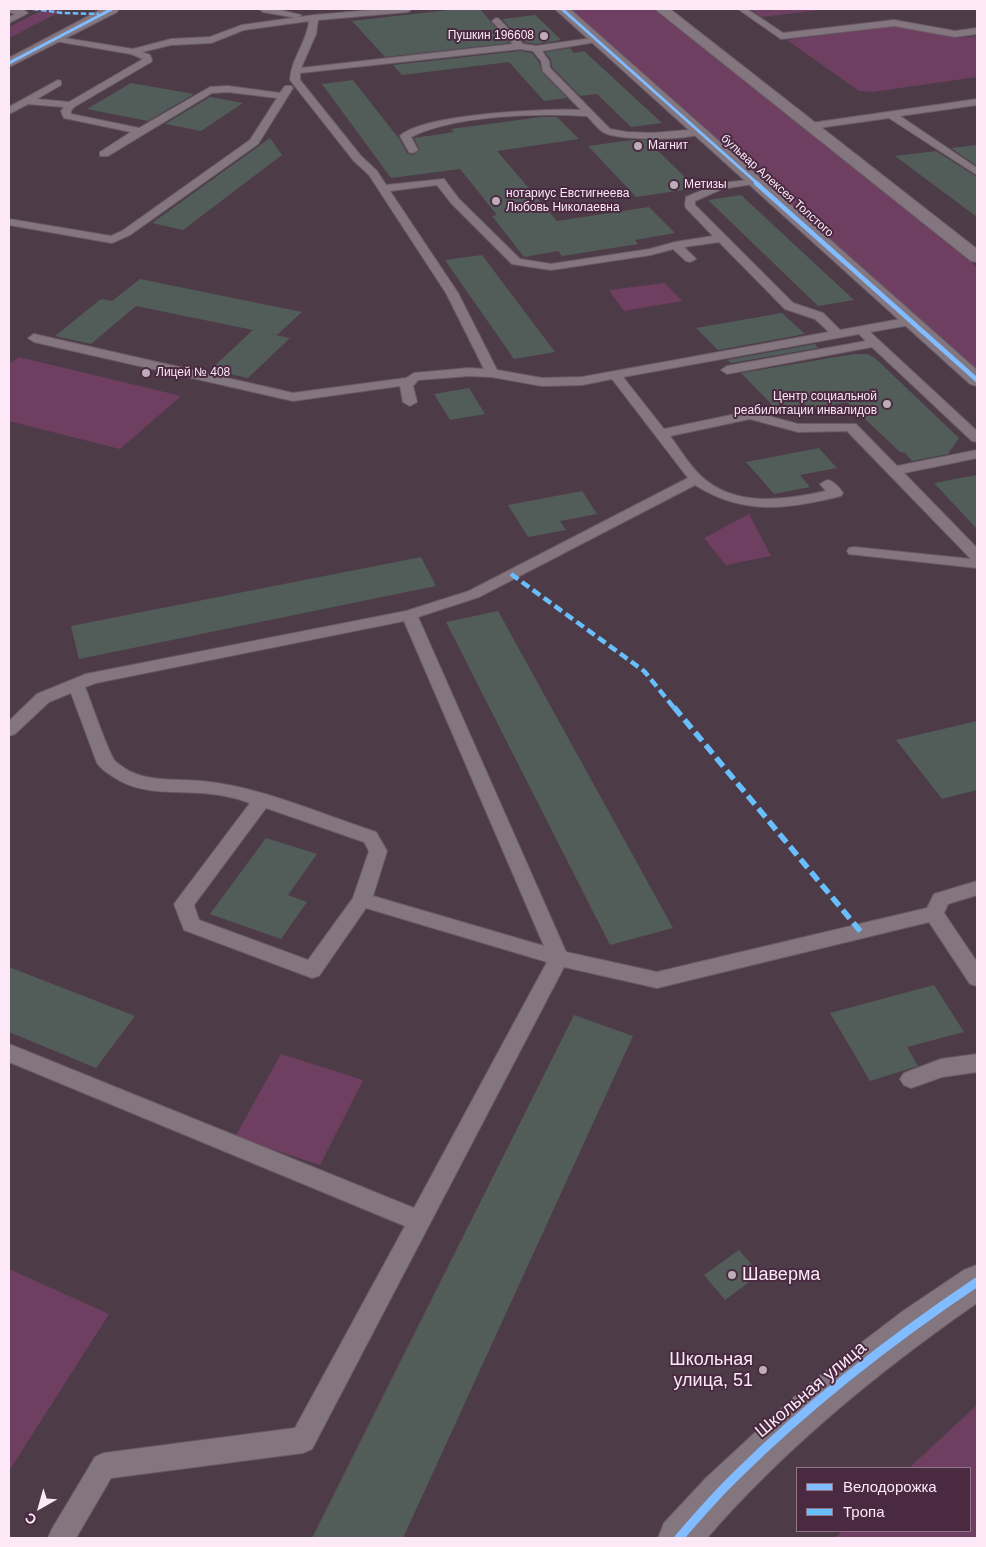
<!DOCTYPE html>
<html>
<head>
<meta charset="utf-8">
<style>
  body { margin:0 }
  #map { position:relative; width:986px; height:1547px; overflow:hidden; background:#4d3c48; font-family:Arial,sans-serif }
  canvas { display:block }
  .frame { position:absolute; inset:0; border:10px solid #fce8f6; pointer-events:none }
  .legend { position:absolute; left:796px; top:1467px; width:175px; height:65px; box-sizing:border-box; background:#492a41; border:1px solid #917689; margin:0; padding:6px 9px; list-style:none; font-size:15px; color:#fce8f6 }
  .legend li { display:flex; align-items:center; gap:10px; height:25px }
  .legend b { width:25px; border:1px solid #917689 }
  .north { position:absolute; left:15px; top:1482px; width:50px; height:50px; -webkit-text-stroke:4px #492a41; paint-order:stroke; rotate:218deg; font-size:14px; font-weight:700; line-height:20px; text-align:center; color:#fce8f6 }
  .north::after { content:''; display:block; margin:auto; width:18px; height:22px; background:#fce8f6; clip-path:polygon(50% 0,100% 100%,50% 72%,0 100%) }
</style>
</head>
<body>
<div id="map">
<canvas width="986" height="1547"></canvas>
<div class="frame"></div>
<ul class="legend">
<li><b style="height:6px;background:#80bcff"></b>Велодорожка</li>
<li><b style="height:6px;background:#69befc"></b>Тропа</li>
</ul>
<div class="north">С</div>
</div>
<script>
const context = document.querySelector('canvas').getContext('2d');
context.lineJoin = 'round';
function fill(path, color) { context.fillStyle = color; context.fill(path, 'evenodd'); }
function trace(path, color, width, dash) { context.strokeStyle = color; context.lineWidth = width; context.lineCap = dash ? 'butt' : 'round'; context.setLineDash(dash || []); context.stroke(path); }
function drawText(font, color, halo, rows, align = 'center') {
  context.font = font + ' Arial,sans-serif'; context.lineWidth = 4; context.setLineDash([]); context.textBaseline = 'middle'; context.strokeStyle = halo; context.fillStyle = color; for (const [text, x, y, turn = 0] of rows) {
    context.save(); context.translate(x, y); context.rotate((+turn || 0) * Math.PI / 180); context.textAlign = isNaN(turn) ? turn : align; if (halo) context.strokeText(text, 0, 0); context.fillText(text, 0, 0); context.restore();
  }
}
const green = new Path2D(`
  M40,9H66L9,38V27L41,11Z
  M570,9H654L977,267V369Z
  M750,9H828L761,17Z
  M895,25L957,38L977,36V77L872,92L859,91L787,40Z
  M665,283L682,301L624,311L609,290Z
  M19,357L181,396L120,449L9,421V364Z
  M749,514L771,556L726,565L704,538Z
  M281,1054L363,1080L320,1165L235,1137Z
  M9,1269L109,1314L9,1471Z
  M977,1405V1538H835L843,1531H970V1468H909Z`);
const building = new Path2D(`
  M457,9H480L509,43L385,57L352,21Z
  M535,15L549,28L561,40L536,44L524,42L502,19Z
  M570,48L574,53L584,51L662,123L631,127L597,94L580,96L552,67L551,60L545,52Z
  M520,51L532,53L539,62L542,72L567,98L544,101L509,62L402,75L393,65Z
  M353,80L400,140L407,153L413,155L420,150L414,138L454,132L451,129L541,117H557L579,139L497,151L557,221L649,207L675,233L635,240L638,244L562,256L558,251L524,257L492,216L497,215L460,169L391,178L322,84Z
  M131,83L194,94L148,121L87,109Z
  M210,97L243,103L201,131L165,124Z
  M270,138L282,155L183,230L152,223Z
  M632,140H647L696,188L636,197L588,146Z
  M977,145V166L951,148Z
  M936,151L977,177V217L895,156Z
  M741,195L854,300L818,306L708,200Z
  M482,255L555,352L514,359L445,260Z
  M140,279L302,312L277,335L266,333L290,338L248,378L210,370L253,330L121,303L136,306L91,344L55,336L101,299L112,301Z
  M782,313L805,334L718,350L696,328Z
  M815,344L818,348L731,363L727,360Z
  M854,354H867L875,358L959,438L948,454L912,461L905,453L900,452L847,402L782,415L741,373Z
  M469,388L485,414L450,420L434,394Z
  M819,448L837,468L800,475L810,487L774,494L746,462Z
  M977,475V529L934,483Z
  M582,491L597,514L560,521L566,530L528,537L508,505Z
  M421,557L436,586L79,659L71,626Z
  M498,611L673,928L610,945L446,622Z
  M977,721V790L942,799L896,740Z
  M266,838L317,854L288,895L307,902L281,939L210,914Z
  M9,967L135,1016L96,1068L9,1032Z
  M934,985L964,1032L907,1047L918,1066L870,1081L830,1013Z
  M574,1015L633,1036L403,1538H312Z
  M739,1250L760,1274L725,1300L704,1275Z`);
const lane = new Path2D(`
  M9,9L24,10L28,13L9,23V17L15,14L9,12Z
  M259,9H276L301,15L297,18L263,12Z
  M384,9H412L408,12L318,20L316,34L301,68L513,44L492,21L496,18L499,19L523,44L536,46L599,37L600,39L596,42L542,51L549,61L550,68L610,129L627,132L653,133L700,129L705,132C694,141 615,141 603,132C597,128 592,121 587,116C537,113 455,115 411,137L418,150L413,153L409,152L400,136C422,114 547,108 581,110L543,71L541,61L533,51L520,49L300,73V80L361,156L377,171L386,185L444,179L459,199L520,259L551,264L650,249L675,242L713,236L686,208L685,206L686,197L720,183L759,179L760,181L759,183L722,189L695,201V205L793,303L823,313L840,330L912,317L916,318L918,321L916,324L870,332L977,431V442L972,441L872,347L727,374L721,370L727,366L866,341L859,334L623,377L664,429L750,411L798,424H856L897,466L977,450V458L904,473L977,548V568L849,554L847,551L849,548L854,547L971,559L847,431L798,432L750,419L670,436C680,449 689,465 701,476C735,508 785,500 826,491L820,484L827,480C834,481 839,487 843,493L841,496C788,509 743,516 695,485L479,597L418,617L566,952L657,972L927,908L934,894L977,881V895L948,904L944,913L977,962V986L970,984L929,922L657,988L564,967L312,1449L303,1453L111,1478L76,1538H48L52,1529L95,1457L104,1453L295,1428L405,1226L9,1062V1044L414,1208L547,962L366,908L319,976L312,978L184,930L174,904L250,803C234,797 218,794 201,793C170,791 139,795 112,776C106,772 101,769 97,763L71,693L49,702L15,734L9,736V721L37,694L86,674L406,611L469,591L688,478L612,379L582,385L542,386L492,377L469,376L418,380L413,386L417,402L410,406L403,402L400,386L293,401L34,342L28,338L34,334L293,393L406,378L414,373L469,368L484,369L446,293L369,175L353,160L290,80C291,59 307,42 309,21L244,30L211,43L171,45L142,52L150,55L152,60L151,62L74,107L71,111V114L139,128L210,87L228,86L280,93L285,86H291L293,88L258,144L130,235L112,243L9,225V219L111,236L122,231L250,140L277,98L228,92L212,93L108,156H100V152L131,132L64,118L61,111L64,107L28,104L9,114V107L58,80L61,81V85L37,99L69,102L143,59L131,54L55,41L51,38L52,36L133,49L171,39L210,37L242,25L314,15ZM437,185L451,203L512,264L551,270L651,255L673,249L686,261L690,262L696,259L684,247L719,242L785,309L815,319L829,332L582,377L542,378L497,370L458,293L390,191ZM404,621L544,946L373,896L387,851L376,832C321,814 259,786 201,781C170,778 140,784 115,761C109,755 90,699 85,687L96,683ZM266,808L364,842L369,851L353,898L308,960L199,920L194,905Z
  M738,9H747L783,33L894,20L955,31L977,28V34L955,37L894,26L781,39Z
  M977,99V105L900,116L977,168V175L889,118L811,129L806,126L811,123Z
  M977,1054V1072L942,1077L911,1088L904,1085L900,1079L904,1073L941,1059Z`);
const street = new Path2D(`
  M555,9H570L977,370V386L970,384Z
  M655,9H670L977,249V262L971,261Z`);
const secondary = new Path2D(`
  M102,9H119L117,12L9,67V58Z
  M977,1265V1303C879,1371 785,1448 707,1538H658L664,1523L706,1478L787,1403L844,1356L903,1311L964,1270Z`);
const quietFar2 = new Path2D(`
  M33,9L63,13L99,14`);
const quietFar1 = new Path2D(`
  M511,574L644,671L675,709`);
const quiet = new Path2D(`
  M674,707L861,932`);
const cyclewayFar2 = new Path2D(`
  M562,9L758,184
  M9,63L112,9`);
const cyclewayFar1 = new Path2D(`
  M756,183L977,380`);
const cycleway = new Path2D(`
  M679,1538C698,1516 717,1494 738,1474C811,1402 892,1339 977,1282`);
const markers = [
  [544,36,5,"#bfacb9"],
  [638,146,5,"#bfacb9"],
  [674,185,5,"#bfacb9"],
  [496,201,5,"#bfacb9"],
  [146,373,5,"#bfacb9"],
  [887,404,5,"#bfacb9"],
  [732,1275,5,"#bfacb9"],
  [763,1370,5,"#bfacb9"]
];
const farPoinames = [
  ["Пушкин 196608",534,36,"right"],
  ["Магнит",648,146],
  ["Метизы",684,185],
  ["нотариус Евстигнеева",506,194],
  ["Любовь Николаевна",506,208],
  ["Лицей № 408",156,373],
  ["Центр социальной",877,397,"right"],
  ["реабилитации инвалидов",877,411,"right"]
];
const farStreetnames = [
  ["бульвар Алексея Толстого",777,186,42]
];
const nearPoinames = [
  ["Шаверма",742,1275],
  ["Школьная",753,1360,"right"],
  ["улица, 51",753,1381,"right"]
];
const nearStreetnames = [
  ["Школьная улица",811,1390,-40]
];
fill(green, '#6f3f62');
fill(building, '#525c59');
trace(lane, '#6a5b66', 2);
trace(street, '#6a5b66', 2);
trace(secondary, '#6a5b66', 2);
fill(lane, '#84767f');
fill(street, '#84767f');
fill(secondary, '#84767f');
trace(quietFar2, '#69befc', 2.5, [5.5, 2.5]);
trace(quietFar1, '#69befc', 4.5, [9, 4.5]);
trace(quiet, '#69befc', 5.5, [11, 5.5]);
trace(cyclewayFar2, '#80bcff', 3);
trace(cyclewayFar1, '#80bcff', 4.5);
trace(cycleway, '#80bcff', 9);
for (const [x, y, r, color] of markers) { const dot = new Path2D(); dot.arc(x, y, r, 0, 2 * Math.PI); context.fillStyle = color; context.fill(dot); trace(dot, '#492a41', 2); }
drawText('12px', '#fce8f6', '#492a41', farPoinames, 'left');
drawText('12px', '#fce8f6', '#492a41', farStreetnames);
drawText('18px', '#fce8f6', '#492a41', nearPoinames, 'left');
drawText('18px', '#fce8f6', '#492a41', nearStreetnames);
</script>
</body>
</html>
